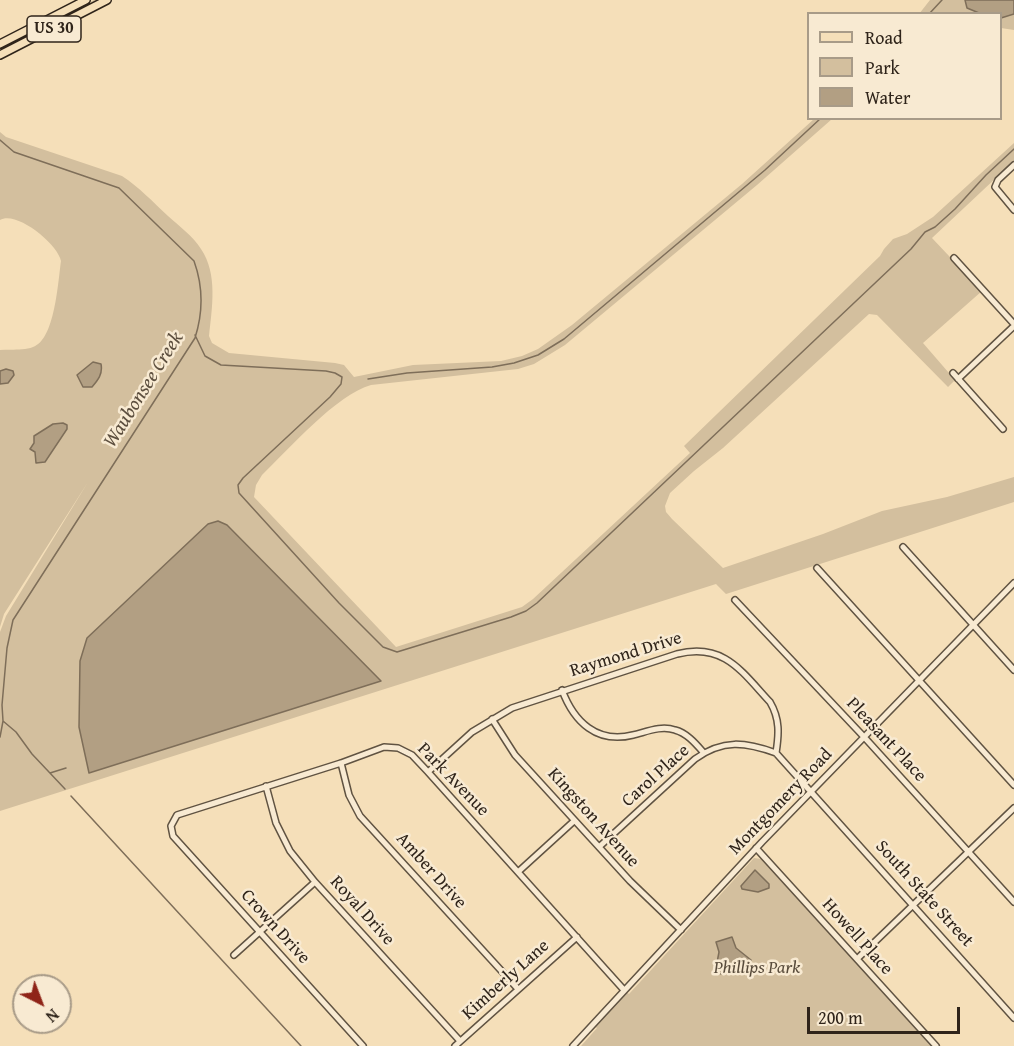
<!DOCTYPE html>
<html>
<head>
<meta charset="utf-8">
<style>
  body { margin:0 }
  #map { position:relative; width:1014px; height:1046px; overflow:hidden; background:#f5dfb9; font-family:"Gentium Book Plus",serif }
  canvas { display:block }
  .legend { position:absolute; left:807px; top:12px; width:195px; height:108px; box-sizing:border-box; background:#f8ead2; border:2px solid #a89b88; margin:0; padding:8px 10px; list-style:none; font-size:18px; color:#2f241a }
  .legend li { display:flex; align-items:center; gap:12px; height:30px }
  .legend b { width:30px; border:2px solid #a89b88 }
  .north { position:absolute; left:12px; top:974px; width:60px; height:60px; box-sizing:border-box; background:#f8ead2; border:2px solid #a89b88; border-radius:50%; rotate:138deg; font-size:16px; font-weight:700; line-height:24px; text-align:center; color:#2f241a }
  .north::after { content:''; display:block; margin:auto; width:21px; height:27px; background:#8f2418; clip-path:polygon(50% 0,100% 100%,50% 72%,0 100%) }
  .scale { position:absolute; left:807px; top:1007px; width:153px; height:27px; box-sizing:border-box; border:3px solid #2f241a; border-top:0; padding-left:8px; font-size:18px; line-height:21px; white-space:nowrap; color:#2f241a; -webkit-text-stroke:4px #f8ead2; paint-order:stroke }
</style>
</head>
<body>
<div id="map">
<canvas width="1014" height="1046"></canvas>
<ul class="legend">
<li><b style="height:8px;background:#f5dfb9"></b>Road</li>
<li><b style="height:16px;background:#d3bf9e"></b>Park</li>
<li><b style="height:16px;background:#b29f83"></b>Water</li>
</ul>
<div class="north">N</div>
<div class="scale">200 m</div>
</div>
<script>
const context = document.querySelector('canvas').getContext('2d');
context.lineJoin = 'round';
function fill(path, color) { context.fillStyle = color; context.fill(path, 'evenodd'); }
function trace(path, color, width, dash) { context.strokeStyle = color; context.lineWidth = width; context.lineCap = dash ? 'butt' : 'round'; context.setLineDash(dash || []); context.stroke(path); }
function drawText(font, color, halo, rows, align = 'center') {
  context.font = font + ' "Gentium Book Plus",serif'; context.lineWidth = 5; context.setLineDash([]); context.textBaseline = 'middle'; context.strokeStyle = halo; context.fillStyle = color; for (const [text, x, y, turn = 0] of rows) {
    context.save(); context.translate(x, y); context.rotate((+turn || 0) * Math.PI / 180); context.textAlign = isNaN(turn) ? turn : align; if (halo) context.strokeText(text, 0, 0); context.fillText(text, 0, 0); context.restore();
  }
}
const green = new Path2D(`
  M94,0H100L0,51V48Z
  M930,0H1014V30L1001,28L1000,14H919Z
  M814,119H832L757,185L565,345L534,364L518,369L371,385C337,394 289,449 262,475L256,485L254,497L396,647L522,607L533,599L690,453L684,446L880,256L884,249L893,239L907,234L933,217L1014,143V161L932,238L982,291L923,343L955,380L948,387L877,315L869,314L723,448L694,471L670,493L665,506L666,512L672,519L723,568L823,534L882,511L947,497L1014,477V502L726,594L716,584L0,811V632L6,616L88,482L4,614L0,627V350C10,349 23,351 33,347C55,340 58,282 61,261C58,244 16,210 0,220V132L6,137L122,176C139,187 153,202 168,216C179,226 193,236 201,249C218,274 212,308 209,336L212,343L229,353L335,363L344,365L354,377L413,365L501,361L522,356L538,349L572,325L742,184Z
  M754,858L761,859L934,1046H581L597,1028L594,1026L624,990L629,994Z`);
const water = new Path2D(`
  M965,0H1014V14L1001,18L1000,14L979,13L967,8Z
  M93,362L101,364C103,374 98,380 92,387H83L77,375Z
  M6,369L13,371L14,375L8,383L0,384V371Z
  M63,423L67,425V429L45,462L36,463L35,452L30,449L34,443V436L53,424Z
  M218,521L227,525L381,681L89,773L79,727L80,661L87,638L208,524Z
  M755,870L769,884V888L758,892L742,889L741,886Z
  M732,937L736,948L751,960C741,971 729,976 715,973L719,952L716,942Z`);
const stream = new Path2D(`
  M929,14L942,0
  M0,140L14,152L119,188L194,261C203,286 203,313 195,338L13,620L7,648L2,705L3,721L0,737
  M195,335L205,356L221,365L326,371L335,373L342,377L341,384L330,397L243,478L238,485L239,493L339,603L383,647L397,652L511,617L526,611L537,603L911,249L925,232L935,227L955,209L986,175L1014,149
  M368,379L407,373L492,367L514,363L538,355L564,339L765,170L821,118
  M3,721L16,732L32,754L65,789
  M50,773L66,768
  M71,796L301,1046`);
const minor = new Path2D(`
  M1014,165L998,180L995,187L1014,210
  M954,258L1014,324
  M953,373L1003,429
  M958,379L1014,326
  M903,547L1014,670
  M817,568L1014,785
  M735,600L865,738L1014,902
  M562,690C574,722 597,744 633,735C646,732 661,725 675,730C687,733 696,744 704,753
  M492,719L515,755L630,881L681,930
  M341,763L349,795L360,816L518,989
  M428,772L472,732L512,708L677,654C724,642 742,672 770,702C780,719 779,734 776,753
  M266,786L276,823L290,851L315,882L460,1041
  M599,847L695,759C723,739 745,742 776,753L1014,1018
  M756,848L936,1046
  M518,872L574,821
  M234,955L315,882
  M857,959L1014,808
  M363,1046L173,836L171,826L177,815L341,763L384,747L398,748L412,755L428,772L624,990
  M455,1046L577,937
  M573,1046L762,842L1014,583`);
const major = new Path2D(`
  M0,44L86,0
  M0,55L107,0`);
const shields = [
  [54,29,54]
];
const shieldNames = [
  ["US 30",54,29]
];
const streetNames = [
  ["Raymond Drive",626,655,-17],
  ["Pleasant Place",886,740,47],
  ["Carol Place",656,776,-42],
  ["Park Avenue",453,780,46],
  ["Montgomery Road",781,802,-46],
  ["Kingston Avenue",593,818,48],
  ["Amber Drive",431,871,48],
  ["South State Street",924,894,48],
  ["Royal Drive",362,911,48],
  ["Crown Drive",275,927,48],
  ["Howell Place",857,937,48],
  ["Kimberly Lane",506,980,-42]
];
const parkNames = [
  ["Phillips Park",757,968]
];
const waterNames = [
  ["Waubonsee Creek",144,390,-58]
];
fill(green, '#d3bf9e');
fill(water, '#b29f83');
trace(water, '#7e6e59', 1.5);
trace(stream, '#7e6e59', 1.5);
trace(minor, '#605342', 8);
trace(major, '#2f241a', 10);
trace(minor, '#f8ead2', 5);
trace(major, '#f5dfb9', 7);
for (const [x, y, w] of shields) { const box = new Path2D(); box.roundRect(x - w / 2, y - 13, w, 26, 4.5); context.fillStyle = '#f8ead2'; context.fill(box); trace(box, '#2f241a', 1.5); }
drawText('bold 16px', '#2f241a', null, shieldNames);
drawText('18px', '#2f241a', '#f8ead2', streetNames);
drawText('italic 18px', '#584b3b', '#f8ead2', parkNames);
drawText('italic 20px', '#5d4f3f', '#f8ead2', waterNames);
</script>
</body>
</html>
